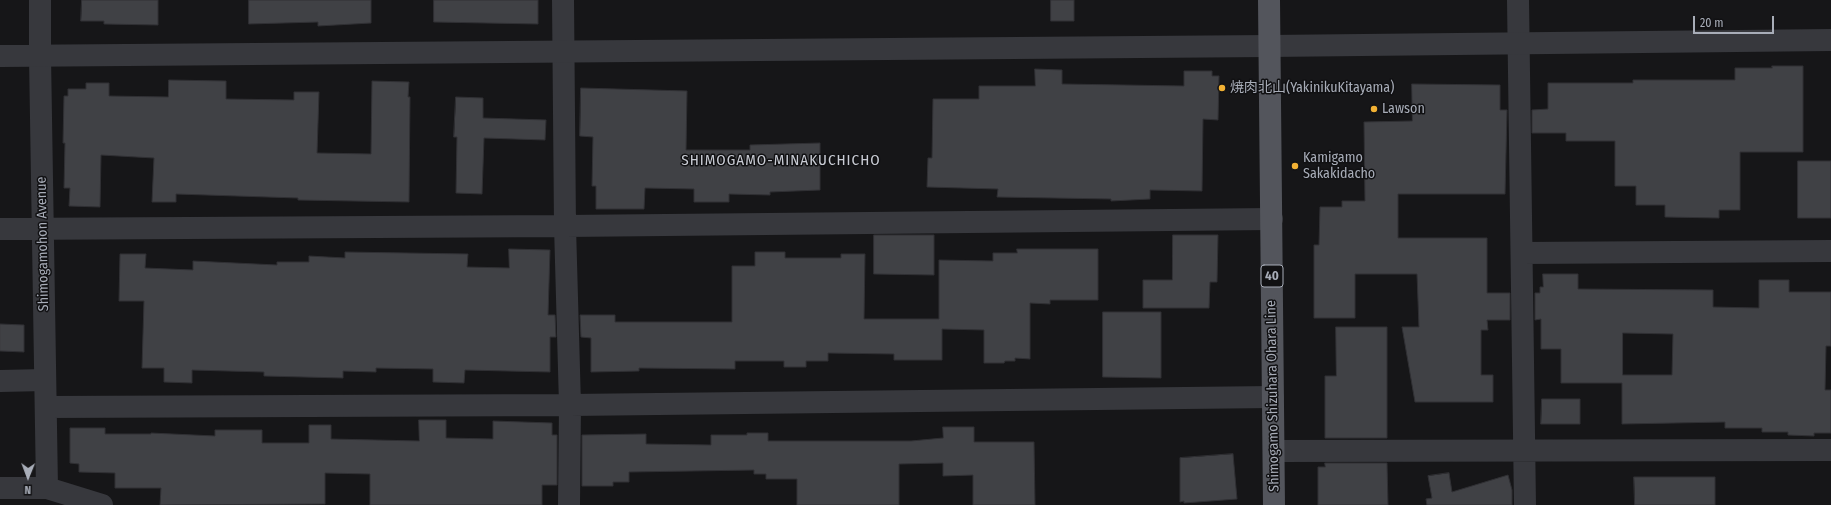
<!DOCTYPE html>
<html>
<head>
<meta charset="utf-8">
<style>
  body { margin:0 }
  #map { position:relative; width:1831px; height:505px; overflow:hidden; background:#161618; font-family:"Fira Sans Condensed",sans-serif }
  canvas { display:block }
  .north { position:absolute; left:8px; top:457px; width:40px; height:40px; -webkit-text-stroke:3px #111113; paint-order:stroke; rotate:181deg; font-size:11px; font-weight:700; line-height:16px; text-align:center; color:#a8adb8 }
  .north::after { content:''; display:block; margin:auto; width:14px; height:18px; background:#a8adb8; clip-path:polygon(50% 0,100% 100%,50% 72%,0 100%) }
  .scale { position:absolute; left:1693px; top:16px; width:81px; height:18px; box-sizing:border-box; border:2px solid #a8adb8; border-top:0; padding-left:5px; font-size:12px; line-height:14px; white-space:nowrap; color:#a8adb8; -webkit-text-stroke:3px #111113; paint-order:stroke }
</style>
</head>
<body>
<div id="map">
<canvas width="1831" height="505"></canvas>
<div class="north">N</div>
<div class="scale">20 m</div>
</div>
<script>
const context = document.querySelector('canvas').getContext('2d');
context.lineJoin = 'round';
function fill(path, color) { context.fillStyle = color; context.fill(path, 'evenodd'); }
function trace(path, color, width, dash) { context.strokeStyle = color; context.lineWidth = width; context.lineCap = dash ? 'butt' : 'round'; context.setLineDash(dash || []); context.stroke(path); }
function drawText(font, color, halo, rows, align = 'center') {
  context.font = font + ' "Fira Sans Condensed","Noto Sans JP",sans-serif'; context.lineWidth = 3; context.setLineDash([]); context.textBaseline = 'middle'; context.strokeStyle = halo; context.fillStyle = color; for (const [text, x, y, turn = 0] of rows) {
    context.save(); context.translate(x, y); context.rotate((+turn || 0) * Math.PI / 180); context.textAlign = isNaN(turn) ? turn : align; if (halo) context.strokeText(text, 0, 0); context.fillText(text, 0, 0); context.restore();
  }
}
const building = new Path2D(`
  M82,0H158V25L104,24V21H81Z
  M249,0H371V23L318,26V22L249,24Z
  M434,0H538V24L434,22Z
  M1051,0H1074V21H1051Z
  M1772,66H1803V152H1740V210H1719V218L1665,217V205H1636V186H1615V141H1566V133H1532V110L1548,109V83H1633V80H1735V68H1772Z
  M1035,69L1062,70V84L1184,86V71H1212V76H1219L1218,120L1203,119L1202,191L1150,190V199L1111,201V199L997,197L998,189L927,187L928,158H932L933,99H979V86H1035Z
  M169,80L226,81V99L294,100V92H319L317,153L371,154L372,81L409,82L408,97H410L409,202L298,200V198L176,194V202H152L154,158L101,155L100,207L69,206L70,188H64L65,143H63L64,96H68V89H86V83H109V96L168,97Z
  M1412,84L1500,85V110H1507L1505,194H1398V238H1487V293H1510V320H1487L1488,330H1481V375H1493V402H1415L1402,327H1419L1417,274H1355V318H1314V245H1319L1320,207H1342V201H1365L1364,122L1412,121Z
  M581,88L687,91L686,150H750V145L820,143V190L770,192V195L729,194V202H694V189L645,188L644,209H596V186H592L593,137L580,136Z
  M456,97L483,98V118L546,120L545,140L484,138L482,194L456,193L457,137H454Z
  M1798,161H1831V218H1798Z
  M874,235H934V275L874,274Z
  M1173,235H1218L1217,282H1210L1209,308H1143V280H1172Z
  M509,249L550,250L548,315H555L556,337H550V372L465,370L464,383L433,382V369L376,368V372L343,371V378L264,376V372L192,370V383L164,382V368H142L144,301H119L120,254H146L145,268L193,270V261L277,265V262H309V256L345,258V252L468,254L467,267L509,268Z
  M1017,249H1098V300H1050V304L1030,303V359L1015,358V361H1005L1004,363H984V330L942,329V360H894V354L828,353V361H806V367H784V361H735V369L639,368V371L591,372V338L581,337L580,315H615V322H732V266H755V252H785V258H841V254H865L864,319H939V260L993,261V253H1017Z
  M1543,274H1578V289L1713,290V307L1759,308V280H1789V292H1831V346H1826L1825,390H1831V433H1814V436L1788,435V432H1762V428H1725V422L1622,424V383H1561V349H1541V319L1535,320V293H1540V287H1543ZM1623,333L1673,334L1672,375H1623Z
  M1103,312H1161V378L1103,377Z
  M0,324L24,325V352L0,351Z
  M1336,327H1387V438H1325V376H1336Z
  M1542,399H1580V424H1541Z
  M419,420H446V438L493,439V421L552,423V435H557V485H542V505H370V474L325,473V504L160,505L161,488H115V473L79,472V464L70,463V428H105V434H151V433L215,436V430H262V443H309V425H331V439L419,441Z
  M943,427H974V442H1034L1035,505H973V475L943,476V463L899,464V505H797V479H766V474H754V470L629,472V482H613V486H582V435L646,434V444L711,445V435H747V433H768V441H911L943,438Z
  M1233,454L1237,499L1184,503V501L1180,502V458Z
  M1325,463H1387L1388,505H1318V467H1325Z
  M1449,473L1452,492L1508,475L1512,490V505H1427L1426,499L1432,498L1428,476Z
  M1634,477H1715V505H1635Z`);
const minor = new Path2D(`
  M563,0L565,226L570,405L569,505
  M1518,0L1525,505
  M40,56L47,488
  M0,229L565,226L1272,219
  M1522,253L1831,251
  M0,381L45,380
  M46,407L570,405L1273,397
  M1274,451L1831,450
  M0,488H47L102,505`);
const tertiary = new Path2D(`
  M40,0V56
  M0,56L1269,46L1831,40`);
const primary = new Path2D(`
  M1269,0L1274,505`);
const markers = [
  [1222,88,4,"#f2b134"],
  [1374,109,4,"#f2b134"],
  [1295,166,4,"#f2b134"]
];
const shields = [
  [1272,276,22]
];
const shieldNames = [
  ["40",1272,276]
];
const poiNames = [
  ["焼肉北山(YakinikuKitayama)",1230,88],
  ["Lawson",1382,109],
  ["Kamigamo",1303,158],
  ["Sakakidacho",1303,174]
];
const streetNames = [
  ["Shimogamohon Avenue",43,244,-91],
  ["Shimogamo Shizuhara Ohara Line",1273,396,-91]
];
const neighbourhoodNames = [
  ["SHIMOGAMO-MINAKUCHICHO",781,161]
];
fill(building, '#404145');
trace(building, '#303034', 1);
trace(minor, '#37383d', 22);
trace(tertiary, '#37383d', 22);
trace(primary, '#53555c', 22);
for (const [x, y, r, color] of markers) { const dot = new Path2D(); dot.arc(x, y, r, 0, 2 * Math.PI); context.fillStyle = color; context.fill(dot); trace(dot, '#111113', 1.5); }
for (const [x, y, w] of shields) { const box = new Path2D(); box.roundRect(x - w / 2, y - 11, w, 22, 3); context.fillStyle = '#111113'; context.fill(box); trace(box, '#a8adb8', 1); }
drawText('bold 13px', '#a8adb8', null, shieldNames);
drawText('14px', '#a8adb8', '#111113', poiNames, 'left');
drawText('14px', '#a8adb8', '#111113', streetNames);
context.letterSpacing = '1px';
drawText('15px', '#c9ccd4', '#111113', neighbourhoodNames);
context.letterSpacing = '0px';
</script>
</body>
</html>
